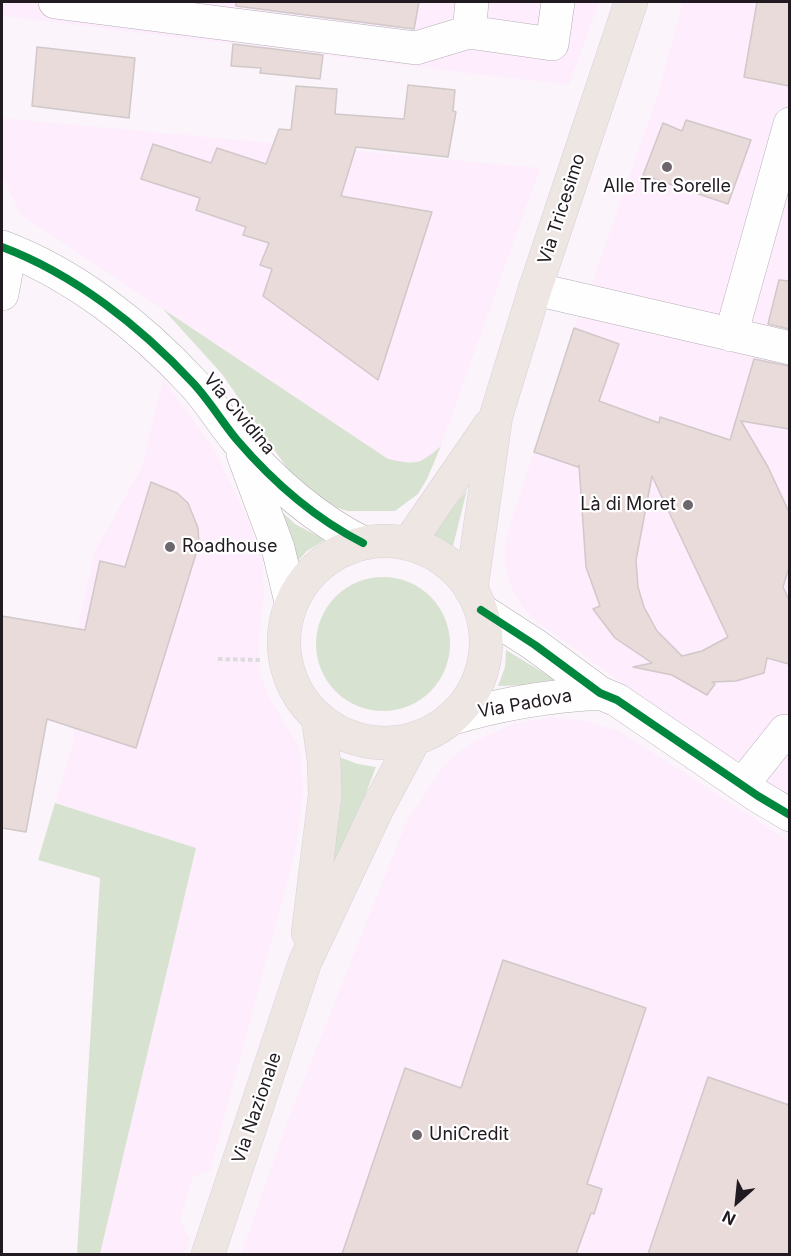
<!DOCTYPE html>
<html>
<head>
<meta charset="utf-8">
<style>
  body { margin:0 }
  #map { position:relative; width:791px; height:1256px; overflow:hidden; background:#fbf5fb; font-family:Inter,sans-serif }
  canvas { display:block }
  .frame { position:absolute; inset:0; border:3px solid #211a21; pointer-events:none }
  .north { position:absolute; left:707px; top:1172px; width:60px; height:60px; -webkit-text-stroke:4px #fff; paint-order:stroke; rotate:207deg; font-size:16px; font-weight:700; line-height:24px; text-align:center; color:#211a21 }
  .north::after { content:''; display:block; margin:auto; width:21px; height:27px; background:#211a21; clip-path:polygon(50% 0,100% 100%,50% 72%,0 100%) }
</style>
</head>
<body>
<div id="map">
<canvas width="791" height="1256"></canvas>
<div class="frame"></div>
<div class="north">N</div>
</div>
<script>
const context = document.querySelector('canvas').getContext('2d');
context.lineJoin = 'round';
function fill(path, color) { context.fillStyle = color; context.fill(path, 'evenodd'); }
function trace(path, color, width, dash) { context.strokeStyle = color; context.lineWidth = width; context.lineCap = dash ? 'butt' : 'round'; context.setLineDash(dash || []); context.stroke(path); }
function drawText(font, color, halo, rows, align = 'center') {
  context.font = font + ' Inter,sans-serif'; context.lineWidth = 4.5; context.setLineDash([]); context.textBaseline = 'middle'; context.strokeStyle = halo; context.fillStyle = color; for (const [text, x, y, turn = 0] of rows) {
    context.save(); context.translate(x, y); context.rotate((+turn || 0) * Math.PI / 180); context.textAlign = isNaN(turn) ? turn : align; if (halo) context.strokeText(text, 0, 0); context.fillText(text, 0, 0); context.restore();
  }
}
const built = new Path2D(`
  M2,2H599L569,85L2,16Z
  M683,2H789V797L741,767L538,623L522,606L511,586L505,566V543L510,525L574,328L596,272L658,94Z
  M2,118L540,168L441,446L423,461L405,463L388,459L20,214L2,174Z
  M163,379L214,449L244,511L262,556L264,591L258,648L260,675L270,699L295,740L301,755L303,793L296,849L210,1171L193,1177L180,1220L190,1239L185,1254H100L196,849L55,803L74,741L70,661L95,551L142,467Z
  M551,717L586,721L621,732L789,841V1254H241L288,1120L406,823L442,768L458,752L474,742L510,725Z`);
const green = new Path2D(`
  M163,309L388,459C417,465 419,465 441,446L427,479L418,494L395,511H348L327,505L291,474L222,374Z
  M467,490L453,546L431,536Z
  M278,508L295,524L325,540L307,551L294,565Z
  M316 644a67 67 0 1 1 134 0a67 67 0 1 1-134 0Z
  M506,650L562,684L498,686L505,667Z
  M339,757L358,764L376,767L321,911Z
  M55,803L196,848L100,1254H77L100,878L38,860Z`);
const building = new Path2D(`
  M236,2H419L414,29L236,6Z
  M757,2H789V86L744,77Z
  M233,44L323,55L320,79L260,73L261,68L231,66Z
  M37,47L135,58L129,118L32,106Z
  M408,85L455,90L453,111L456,112L448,157L356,147L341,196L432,212L378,380L263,296L272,269L260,265L269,243L243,235L246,227L196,210L200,198L141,179L153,144L211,163L217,148L266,164L279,129L291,130L296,86L337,89L335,114L404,119Z
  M686,120L751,140L728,204L643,175L663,123L682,131Z
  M779,280L789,281V329L768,324Z
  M574,328L619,344L599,401L659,423L660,417L730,440L754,359L789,366V429L741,421L768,467L789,512V567L783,587L789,600V664L767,658L764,673L736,681L712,682L715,684L707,695L672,675L633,667L652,663L615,638L593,609L600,606L586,567L579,465L578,467L534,452ZM652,476L728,637L702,651L682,656L657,631L644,607L638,587L636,560Z
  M151,482L177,493L188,503L198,528L199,544L136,748L47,719L26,832L2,828V616L85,630L100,561L125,567Z
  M503,960L646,1008L587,1184L602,1189L594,1214L591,1213L576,1254H342L405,1068L461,1088Z
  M708,1077L789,1105V1254H648Z`);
const path = new Path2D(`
  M218,659L261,660`);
const minor = new Path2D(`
  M55,2L416,48L469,32L552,44L558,2
  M469,32L472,2
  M2,247C74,274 140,326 193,383C209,400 222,422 237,440C273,482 314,518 363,543
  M535,289L790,348
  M2,294L10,250
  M731,335L790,124
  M243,454L278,548L291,602
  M481,610L535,645L600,693L617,700L758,796L790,815
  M450,719C499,704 549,696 600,693
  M742,785L785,731L790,732`);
const major = new Path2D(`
  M284 642a101 101 0 1 1 202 0a101 101 0 1 1-202 0Z
  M408,544L490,425
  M471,590L496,416L535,289L631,2
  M308,933L325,795L324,762L318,717
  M208,1254L305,962L377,809L415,738`);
const cycleway = new Path2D(`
  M2,247C74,274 140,326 193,383C209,400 222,422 237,440C273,482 314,518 363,543
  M481,610L535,645L600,693L617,700L758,796L790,815`);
const markers = [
  [667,167,6,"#6d676d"],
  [688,505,6,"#6d676d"],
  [170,547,6,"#6d676d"],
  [417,1135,6,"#6d676d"]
];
const poiNames = [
  ["Alle Tre Sorelle",667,187,"center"],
  ["Là di Moret",676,505,"right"],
  ["Roadhouse",182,547],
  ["UniCredit",429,1135]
];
const streetNames = [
  ["Via Tricesimo",562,209,-72],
  ["Via Cividina",239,414,50],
  ["Via Padova",525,704,-10],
  ["Via Nazionale",257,1108,-71]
];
fill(built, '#fdedfd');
fill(green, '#d7e3d0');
fill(building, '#e9dbd9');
trace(building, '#d0c8c9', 1.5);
trace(minor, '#b5afb5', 34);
trace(major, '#d5d2d5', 34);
trace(path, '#dddbdd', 4, [4.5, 3]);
trace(minor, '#fefefe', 33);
trace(major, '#eee6e3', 33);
trace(cycleway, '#00873e', 8);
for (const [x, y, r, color] of markers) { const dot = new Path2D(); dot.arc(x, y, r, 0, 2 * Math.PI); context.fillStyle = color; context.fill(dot); trace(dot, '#fff', 2); }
drawText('18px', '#211a21', '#fff', poiNames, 'left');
drawText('18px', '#211a21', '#fff', streetNames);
</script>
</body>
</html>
